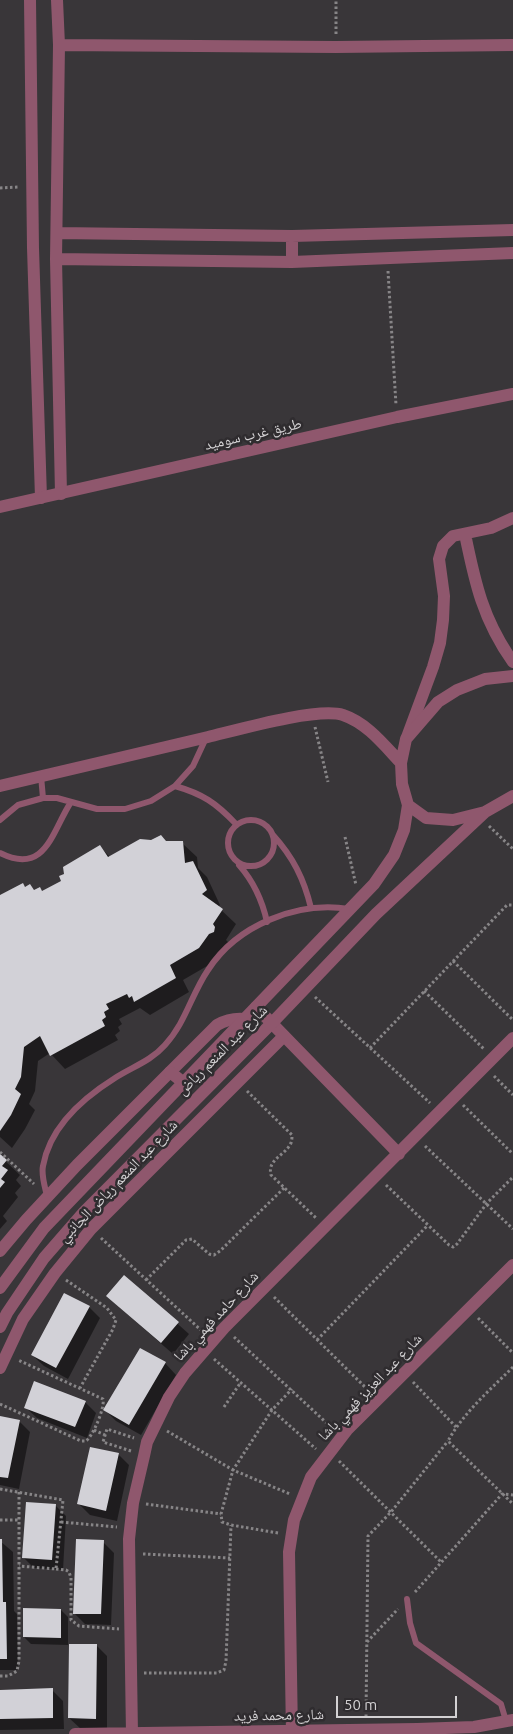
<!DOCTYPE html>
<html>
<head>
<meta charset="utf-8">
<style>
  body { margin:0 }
  #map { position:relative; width:513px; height:1734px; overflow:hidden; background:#393639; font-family:Ubuntu,sans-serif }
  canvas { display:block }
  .scale { position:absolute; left:336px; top:1696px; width:121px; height:22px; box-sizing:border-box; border:2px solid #d3d1d3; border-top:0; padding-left:6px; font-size:15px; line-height:18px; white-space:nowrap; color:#d3d1d3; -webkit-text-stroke:4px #2f2c2f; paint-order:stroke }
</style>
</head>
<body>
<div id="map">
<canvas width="513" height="1734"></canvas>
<div class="scale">50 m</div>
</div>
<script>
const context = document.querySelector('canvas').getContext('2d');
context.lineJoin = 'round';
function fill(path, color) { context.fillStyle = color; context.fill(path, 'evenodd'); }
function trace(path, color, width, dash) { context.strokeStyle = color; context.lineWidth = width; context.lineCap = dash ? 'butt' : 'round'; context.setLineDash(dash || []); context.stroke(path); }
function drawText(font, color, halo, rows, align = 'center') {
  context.font = font + ' Ubuntu,"Noto Naskh Arabic",sans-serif'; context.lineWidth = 5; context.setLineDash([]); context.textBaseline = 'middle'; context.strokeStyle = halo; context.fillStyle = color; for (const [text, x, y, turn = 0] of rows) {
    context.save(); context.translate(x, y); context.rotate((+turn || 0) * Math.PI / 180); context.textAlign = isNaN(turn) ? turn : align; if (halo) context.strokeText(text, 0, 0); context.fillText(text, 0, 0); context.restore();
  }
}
const shadow = new Path2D(`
  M166,842L182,843L197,857L198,868L207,877L220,905L218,907L236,924L226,940L229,943L214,962L183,980L189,992L150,1015L140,1008L119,1019L122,1024L118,1027L120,1031L115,1035L118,1040L65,1069L50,1053L38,1061L35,1091L29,1104L35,1110L25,1129L12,1148L0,1137V897L23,885L26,888L30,886L35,891L43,892L62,882L100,847L110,857Z
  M0,1156L20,1175L16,1180L21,1186L15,1193L18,1197L3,1216L7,1221L0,1229Z
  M124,1276L189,1334L173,1354L119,1307Z
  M89,1307L100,1318L68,1379L44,1366L32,1355Z
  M165,1363L176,1375L141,1435L116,1421L105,1410Z
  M85,1402L96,1413L87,1438L37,1418L25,1407Z
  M0,1417L19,1421L30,1432L19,1489L0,1485Z
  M118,1454L129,1465L117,1521L90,1515L79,1504Z
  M55,1505L66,1516L63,1570L34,1568L23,1557Z
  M0,1541L13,1552L14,1611L17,1614L18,1670H0Z
  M103,1542L114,1553L111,1625L85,1624L74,1613Z
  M61,1610L68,1617V1645L31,1644L24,1637Z
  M96,1645L107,1656V1729H81L69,1718Z
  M52,1690L63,1701L64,1729L0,1730V1691Z`);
const building = new Path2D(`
  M161,835L166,841H183L185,863L193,861L207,890L202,894L223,909L213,924L215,927L214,932L209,934L199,948L170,965L176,978L134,1002L132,996L129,998L127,994L106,1004L109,1009L104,1012L106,1017L102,1020L105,1026L50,1056L40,1036L24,1047L21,1077L15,1089L21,1094L11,1115L0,1131V895L23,883L25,887L30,884L34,890L40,887L42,891L61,881L59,876L64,874L63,867L100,845L108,857L140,839L151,840Z
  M0,1154L7,1160L2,1166L8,1170L1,1179L5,1182L0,1188Z
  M124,1275L179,1322L161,1343L106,1296Z
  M64,1293L90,1306L56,1368L31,1355Z
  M140,1348L166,1362L129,1425L103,1410Z
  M34,1381L86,1401L75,1427L24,1408Z
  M0,1416L20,1420L8,1478L0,1477Z
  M90,1447L119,1453L106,1511L77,1504Z
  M26,1502L56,1504L52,1560L22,1558Z
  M0,1539H2L3,1602H6L7,1659H0Z
  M76,1539L104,1540L101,1614H73Z
  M23,1608L61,1609V1638L23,1637Z
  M69,1644H97L96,1719L68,1718Z
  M53,1688V1718L0,1719V1690Z`);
const path = new Path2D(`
  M336,34V0
  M0,188L19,187
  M388,271L396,405
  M315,727L328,782
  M489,826L513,849
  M345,837L356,885
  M453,961L513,1020
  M424,991L485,1050
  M315,997L430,1103
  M370,1048L507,905H513
  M494,1076L513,1095
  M247,1091L292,1135C292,1137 292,1140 291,1143C285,1156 267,1159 271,1175L316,1218
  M463,1105L513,1154
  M425,1146L513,1229
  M0,1152L34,1184
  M386,1185L449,1245L453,1247L457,1244L487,1203L513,1177
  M101,1238L203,1332
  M66,1280L107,1308L116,1320L113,1329L80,1388
  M146,1280L186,1240L192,1239L209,1254L214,1255L220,1251L284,1188
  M274,1297L369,1391
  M478,1318L513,1353
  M234,1337L332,1428
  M317,1340L428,1225
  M214,1359L316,1449
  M513,1367C490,1390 464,1412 448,1441L513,1504
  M413,1382L456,1427
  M0,1404L81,1441H86C93,1436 105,1408 103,1399L18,1360
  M224,1407L241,1382
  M94,1430L105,1435
  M167,1431L233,1470L290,1494
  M131,1451L103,1442L107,1429L134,1438
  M339,1461L442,1563
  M0,1489L63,1500L56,1569L19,1566
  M146,1504L221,1514
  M0,1520H19
  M61,1522L117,1527
  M278,1533L231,1525L222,1522L221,1514L233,1470L272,1410L292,1389
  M143,1554L230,1558
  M56,1569L66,1570L69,1572L71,1578V1620L79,1626L119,1629
  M415,1592L502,1494L513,1495
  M367,1642L398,1609
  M144,1673H217L224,1670L226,1661L231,1525
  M0,1676H8L17,1671L19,1661V1492
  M366,1717L368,1536L391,1512L448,1441`);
const service = new Path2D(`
  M41,776L43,798
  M175,786C203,794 216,803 236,824
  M228 843a23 23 0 1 1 46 0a23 23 0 1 1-46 0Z
  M0,820L18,805L43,798H57L97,809H125L151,801L175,786L193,766L206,738
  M273,835C293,857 304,879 311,908
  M0,853C46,876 52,831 71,802
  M239,865C254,882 262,899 267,922
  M47,1196C45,1187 41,1175 43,1166C50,1126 83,1098 115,1078C132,1067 151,1061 165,1045C186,1022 191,995 208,970C237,925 297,901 349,909
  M407,1599L410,1623L416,1643L501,1704L506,1721`);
const minor = new Path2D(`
  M30,0L33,248L41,498
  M57,0L59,45L56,259L61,494
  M59,45L336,47L513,45
  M57,233L292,236L513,230
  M56,259L292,262L513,253
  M292,262V236
  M465,534C475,583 483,620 513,662
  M407,737L433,667L440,643L443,620L444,596L439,559L443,546L453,536L491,528L513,518
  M256,1007L399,1154
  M0,1251L26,1220L77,1165L217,1025C226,1020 233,1018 244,1019
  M0,1368L23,1319L55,1273L91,1229L284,1036
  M75,1734L417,1729L474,1727L513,1720
  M132,1734L129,1539L133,1503L144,1456L147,1442L169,1397L185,1373L224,1328L513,1038
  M292,1734L289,1552L294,1520L311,1477L347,1430L513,1265`);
const tertiary = new Path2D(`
  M0,507L397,417L513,394
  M513,676L485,679L457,690L438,702L406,739L401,763L402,784L408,805L426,818L453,820L485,812L513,796
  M0,786C69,770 139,753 208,737C237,730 317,707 343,715C367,723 384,745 401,763
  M170,1072L184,1083
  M0,1288L44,1228L374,884L394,855L404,830L408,805
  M0,1327L7,1313L44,1258L84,1212L272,1023L376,914L485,812`);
const streetNames = [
  ["طريق غرب سوميد",253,434,-13],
  ["شارع عبد المنعم رياض",222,1050,-45],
  ["شارع عبد المنعم رياض الجانبي",118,1181,-46],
  ["شارع حامد فهمي باشا",216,1316,-47],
  ["شارع عبد العزيز فهمي باشا",370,1387,-46],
  ["شارع محمد فريد",279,1715,-1]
];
fill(shadow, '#0007');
fill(building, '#d2d1d7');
trace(path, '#878587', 3, [2.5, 2.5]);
trace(service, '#8f576d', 6);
trace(minor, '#8f576d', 12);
trace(tertiary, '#8f576d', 12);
drawText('15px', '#d3d1d3', '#2f2c2f', streetNames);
</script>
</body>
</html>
